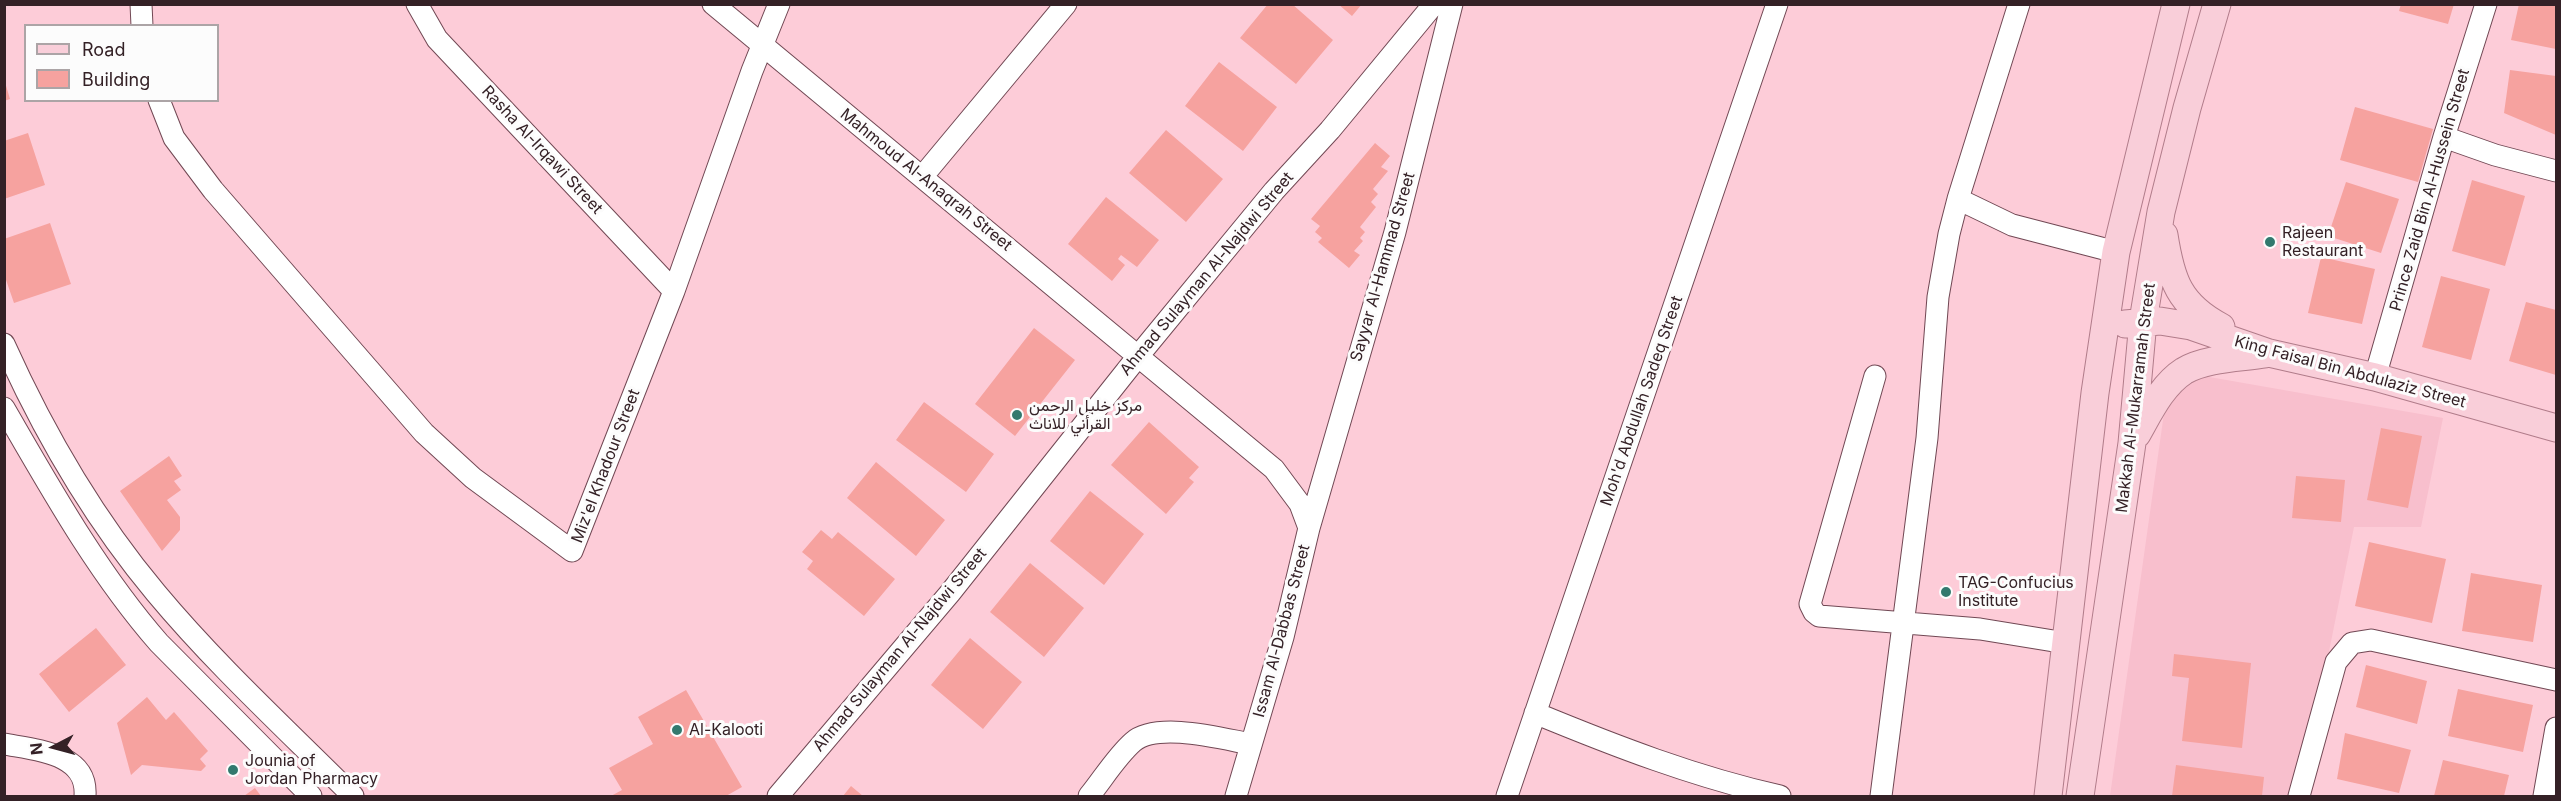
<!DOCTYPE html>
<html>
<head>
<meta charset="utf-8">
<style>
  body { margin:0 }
  #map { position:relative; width:2561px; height:801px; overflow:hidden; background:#fdccd8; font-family:Inter,sans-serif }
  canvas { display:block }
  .frame { position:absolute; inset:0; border:6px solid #342126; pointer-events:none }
  .legend { position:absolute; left:24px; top:24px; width:195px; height:78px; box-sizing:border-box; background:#fcfcfc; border:2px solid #aca4a6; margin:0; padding:8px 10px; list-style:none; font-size:18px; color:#342126 }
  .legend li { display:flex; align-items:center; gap:12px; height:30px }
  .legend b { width:30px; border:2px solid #aca4a6 }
  .north { position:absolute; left:24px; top:717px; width:60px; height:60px; -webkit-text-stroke:4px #fcfcfc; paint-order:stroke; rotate:264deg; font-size:16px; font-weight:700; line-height:24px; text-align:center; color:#342126 }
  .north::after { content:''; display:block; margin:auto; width:21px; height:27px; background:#342126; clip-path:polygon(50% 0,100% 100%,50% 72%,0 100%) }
</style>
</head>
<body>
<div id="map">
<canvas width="2561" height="801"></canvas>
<div class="frame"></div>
<ul class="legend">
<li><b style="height:8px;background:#f9ced9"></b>Road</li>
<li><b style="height:16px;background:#f6a29f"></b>Building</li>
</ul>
<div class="north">N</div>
</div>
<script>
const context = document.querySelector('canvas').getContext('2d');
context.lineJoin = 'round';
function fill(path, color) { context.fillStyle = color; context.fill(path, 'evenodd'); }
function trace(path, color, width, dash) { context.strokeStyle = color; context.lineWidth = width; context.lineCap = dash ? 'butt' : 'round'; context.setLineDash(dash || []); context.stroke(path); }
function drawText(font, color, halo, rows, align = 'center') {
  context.font = font + ' Inter,Vazirmatn,sans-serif'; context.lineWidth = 6; context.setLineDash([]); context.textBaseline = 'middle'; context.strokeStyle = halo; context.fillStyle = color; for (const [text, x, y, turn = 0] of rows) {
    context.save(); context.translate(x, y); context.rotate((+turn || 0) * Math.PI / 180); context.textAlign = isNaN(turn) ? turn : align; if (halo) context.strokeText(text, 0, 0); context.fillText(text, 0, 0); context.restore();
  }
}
const built = new Path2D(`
  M2198,375L2443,418L2421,527H2354L2300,796H2110L2165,406Z`);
const building = new Path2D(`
  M1268,4H1292L1333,40L1296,84L1240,38Z
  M1338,4H1362L1352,16Z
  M2401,4H2454L2448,24L2399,11Z
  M2519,4H2556V49L2511,40Z
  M1219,62L1277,107L1243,151L1185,106Z
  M2510,70L2556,76V135L2504,113Z
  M4,79L10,99L4,101Z
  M2355,107L2433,129L2418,182L2340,160Z
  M1166,130L1223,179L1186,222L1129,173Z
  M28,133L45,185L4,199V141Z
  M1375,143L1390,156L1381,167L1388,171L1373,189L1378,194L1371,202L1376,207L1360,227L1365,232L1360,238L1363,241L1354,251L1360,255L1349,268L1318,242L1322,238L1315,232L1320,226L1311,219Z
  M2472,180L2525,196L2505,266L2452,251Z
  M2346,182L2399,199L2381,253L2328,236Z
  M1106,197L1159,240L1137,267L1121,255L1118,259L1125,265L1112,281L1068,244Z
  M50,223L71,284L14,303L4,274V239Z
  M2321,257L2375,269L2362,324L2308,313Z
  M2441,276L2490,289L2471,360L2422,347Z
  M2526,302L2556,310V375L2509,361Z
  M1034,328L1075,360L1015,436L975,404Z
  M924,402L994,454L966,492L896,440Z
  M1149,422L1199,467L1189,478L1194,482L1166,514L1111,465Z
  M2381,428L2422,436L2408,508L2367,500Z
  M169,456L182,476L174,481L181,490L167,500L180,517V530L162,551L120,491Z
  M876,462L945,520L916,556L847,498Z
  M2296,476L2345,480L2341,522L2292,518Z
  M1090,491L1144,534L1104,585L1050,541Z
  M821,530L832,539L838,532L895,579L864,616L807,569L813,561L802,552Z
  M2369,542L2446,559L2432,623L2355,606Z
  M1030,563L1084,608L1044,657L990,612Z
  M2471,573L2542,585L2533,642L2462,631Z
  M96,628L126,665L69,712L39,674Z
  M970,638L1022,682L983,729L931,685Z
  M2174,654L2251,663L2242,748L2182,741L2189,678L2172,676Z
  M2366,665L2427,681L2417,724L2356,707Z
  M2458,689L2533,705L2523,752L2448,736Z
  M686,690L742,787L726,796H611L622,790L609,768L653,744L638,717Z
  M147,697L166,720L174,712L208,751L200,759L206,766L201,771L142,765L131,775L117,723Z
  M2345,733L2411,750L2399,793L2337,779Z
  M2443,760L2509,775L2504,796H2434Z
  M2176,765L2264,777L2262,796H2172Z
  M851,786L863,796H843Z
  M255,788L261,796H244Z`);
const minor = new Path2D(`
  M141,4L142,26
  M417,4L437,39L674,291
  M713,4L1274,469L1300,504L1309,528L1283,637L1236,796
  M2019,4L1958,199L2012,225L2116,252
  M159,100L174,138L213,190L424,433L473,478L572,551L674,291L752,71L779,4
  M2444,137L2495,155L2556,171
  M922,177L1066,4
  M4,344C44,433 94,519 156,593C216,665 287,730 353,796
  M1875,376L1810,604L1814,612L1819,616L1980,629L2066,643
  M2375,377L2444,137L2486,4
  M4,408C51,489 97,572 159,643L311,796
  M1309,528L1395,232L1452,4
  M1535,713C1615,746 1695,777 1780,796
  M4,744C36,750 88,753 85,796
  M778,796L950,593L1139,355L1274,191L1330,130L1434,4
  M1089,796C1103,779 1116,757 1133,742C1157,721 1223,739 1251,744
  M1507,796L1777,4
  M1881,796L1927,438L1938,297L1949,234L1958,199
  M2299,796L2336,662L2352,643L2371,640L2556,680
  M2544,796L2556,728`);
const major = new Path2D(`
  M2164,235C2171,280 2179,305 2221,327
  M2125,324L2160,321L2191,326L2269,353L2375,377L2556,428
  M2137,434C2149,413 2162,385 2184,371C2206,358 2240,358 2265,354
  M2048,796L2095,393L2116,252L2176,4
  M2080,796L2132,443L2143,321L2161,212L2187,108L2217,4`);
const markers = [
  [2270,242,6,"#33796e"],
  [1017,415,6,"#33796e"],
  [1946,592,6,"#33796e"],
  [677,730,6,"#33796e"],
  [233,770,6,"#33796e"]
];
const streetNames = [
  ["Rasha Al-Irqawi Street",542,150,47],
  ["Mahmoud Al-Anaqrah Street",926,180,39],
  ["Prince Zaid Bin Al-Hussein Street",2430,190,-74],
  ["Sayyar Al-Hammad Street",1383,267,-74],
  ["Ahmad Sulayman Al-Najdwi Street",1207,274,-50],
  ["King Faisal Bin Abdulaziz Street",2350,372,15],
  ["Makkah Al-Mukarramah Street",2136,398,-83],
  ["Moh'd Abdullah Sadeq Street",1642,401,-71],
  ["Miz'el Khadour Street",606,466,-69],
  ["Issam Al-Dabbas Street",1282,631,-75],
  ["Ahmad Sulayman Al-Najdwi Street",900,650,-50]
];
const poiNames = [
  ["Rajeen",2282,233],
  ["Restaurant",2282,251],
  ["مركز خليل الرحمن",1029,406],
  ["القرأني للاناث",1029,424],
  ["TAG-Confucius",1958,583],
  ["Institute",1958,601],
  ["Al-Kalooti",689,730],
  ["Jounia of",245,761],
  ["Jordan Pharmacy",245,779]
];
fill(built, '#f8bfcd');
fill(building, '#f6a29f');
trace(minor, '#714854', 23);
trace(major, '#b17c8a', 29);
trace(minor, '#fff', 21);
trace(major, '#f9ced9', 27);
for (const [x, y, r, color] of markers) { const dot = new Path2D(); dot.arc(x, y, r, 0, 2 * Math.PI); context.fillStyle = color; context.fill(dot); trace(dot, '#fcfcfc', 2); }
drawText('16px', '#342126', '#fcfcfc', streetNames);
drawText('16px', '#342126', '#fcfcfc', poiNames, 'left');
</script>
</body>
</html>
